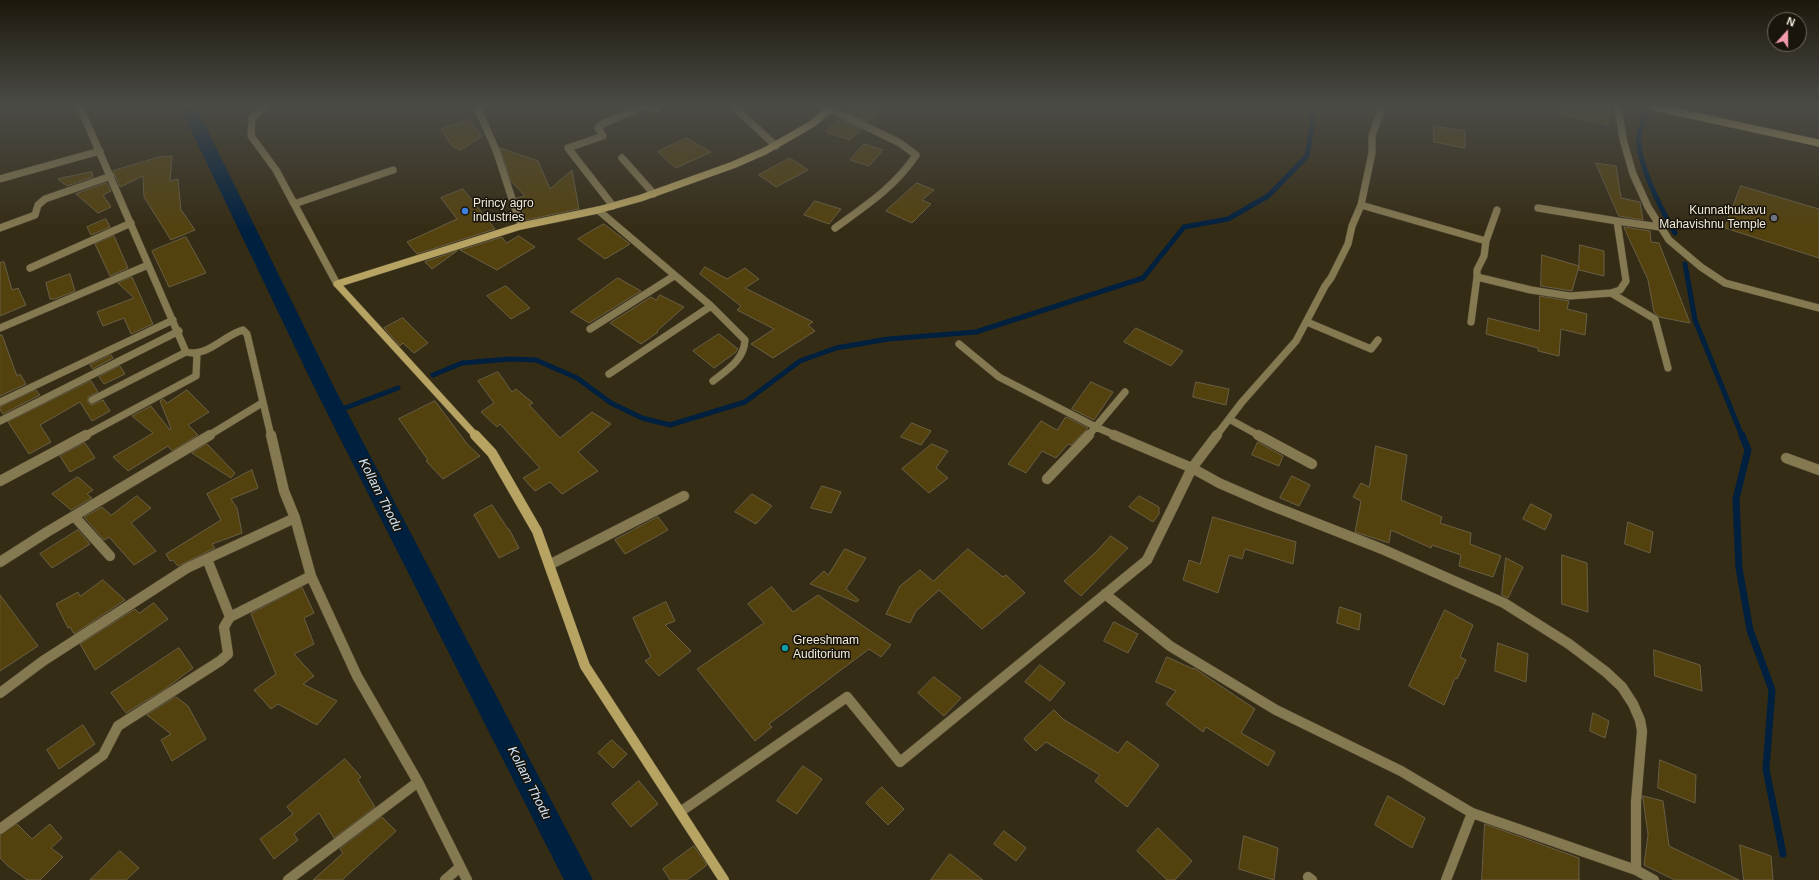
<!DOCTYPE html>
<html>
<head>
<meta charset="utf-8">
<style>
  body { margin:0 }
  #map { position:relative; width:1819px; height:880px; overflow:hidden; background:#352c15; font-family:Helvetica,sans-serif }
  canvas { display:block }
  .north { position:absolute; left:1767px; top:12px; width:40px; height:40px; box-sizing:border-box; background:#19150b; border:1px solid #6f6b5f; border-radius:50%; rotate:21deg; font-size:11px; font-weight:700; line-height:16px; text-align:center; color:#f1ebdd }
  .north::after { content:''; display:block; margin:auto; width:14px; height:18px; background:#f39aab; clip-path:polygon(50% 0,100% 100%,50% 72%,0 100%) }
</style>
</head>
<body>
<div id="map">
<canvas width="1819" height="880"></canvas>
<div class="north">N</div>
</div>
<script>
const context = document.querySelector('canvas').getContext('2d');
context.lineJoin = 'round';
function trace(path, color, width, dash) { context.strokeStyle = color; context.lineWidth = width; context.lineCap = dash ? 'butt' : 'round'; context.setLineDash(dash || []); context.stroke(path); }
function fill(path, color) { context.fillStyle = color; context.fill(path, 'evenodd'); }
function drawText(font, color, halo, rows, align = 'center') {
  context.font = font + ' Helvetica,sans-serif'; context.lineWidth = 3; context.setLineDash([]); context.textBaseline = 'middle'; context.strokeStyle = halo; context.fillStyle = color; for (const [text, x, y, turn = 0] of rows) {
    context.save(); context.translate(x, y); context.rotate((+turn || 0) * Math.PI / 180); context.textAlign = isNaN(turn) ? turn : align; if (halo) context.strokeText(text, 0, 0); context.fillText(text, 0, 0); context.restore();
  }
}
const streamFar1 = new Path2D(`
  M1647,112C1644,119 1640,128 1639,135C1636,161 1662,211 1675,233
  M1685,264L1695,320L1742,436
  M433,375L462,363L510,359L536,360L577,378L611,403L642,418L670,425L745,402L800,361L836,348L888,339L976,332L1143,278L1184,227L1228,219L1268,196L1307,156L1313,120L1309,107
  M337,411L398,388`);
const stream = new Path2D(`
  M1742,435L1748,450L1736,499L1739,568L1750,630L1772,690L1766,769L1783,854`);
const canal = new Path2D(`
  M180,107H196L334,387L593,880H564L314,387Z`);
const building = new Path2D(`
  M853,107H882L868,122L847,112Z
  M1561,107H1609L1608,125L1561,114Z
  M839,119L861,129L850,140L826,132Z
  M470,120L482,136L461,150L452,146L441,129Z
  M1434,126L1465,131V148L1434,142Z
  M686,138L711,152L676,168L658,152Z
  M864,144L883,150L869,166L850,160Z
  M500,148L538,161L550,189L572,170L579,209L526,220L517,198L525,196L511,181Z
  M164,156L165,157L172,156L170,181L178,179L181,211H182L195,230L171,240L144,197L143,176L120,187L113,171Z
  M790,158L808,170L776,187L759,175Z
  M1596,163L1616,166L1621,198L1640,202L1643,220L1619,216Z
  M92,172L93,177L67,186L58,179Z
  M107,183L111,191L103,195L111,207L98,213L76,194Z
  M917,183L934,190L922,200L931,204L912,223L886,211Z
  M1741,186L1819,209V258L1725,228Z
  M463,189L495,229L417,254L407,242L457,219L441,198Z
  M815,201L841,209L829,224L804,215Z
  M106,219L110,227L91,235L87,227Z
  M604,224L630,244L605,259L578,239Z
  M1624,227L1650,231L1651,242L1659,243L1690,323L1659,317L1654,312L1648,280Z
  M114,236L128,268L110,276L95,244Z
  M519,236L535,247L497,270L460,250L502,237L506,243Z
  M186,237L206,273L169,287L152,251Z
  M1580,245L1604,251V276L1579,270Z
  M457,251L432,269L425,262Z
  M1542,255L1579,266L1572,291L1541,286Z
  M4,262L12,290L18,288L26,305L0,316V263Z
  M705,267L727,279L745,268L759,279L745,288L813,322L808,325L815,331L773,358L751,344L774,329L737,310L741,306L700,274Z
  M70,274L75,291L55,299H50L46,283Z
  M132,277L153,324L131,334L124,318L103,326L97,312L134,298L118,283Z
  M618,278L641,291L589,323L571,312Z
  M506,286L530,308L511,319L487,296Z
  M660,295L684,307L657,331L658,332L641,344L610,323L651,297L656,300Z
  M1540,296L1569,301L1567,309L1587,314L1585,335L1561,329L1559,356L1538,351V348L1486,334L1488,318L1539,331Z
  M403,318L428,343L414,353L403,343L400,346L384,328Z
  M1136,328L1183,351L1171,366L1124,342Z
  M719,334L738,349L736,352L714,368L693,351Z
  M0,335H2L17,376L20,374L26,384L0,396Z
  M111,355L113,358L93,369L90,365Z
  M120,366L125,374L104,384L99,377Z
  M498,372L512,392L516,389L533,403L529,405L560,438L592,412L611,424L578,452L598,471L562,494L550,482L535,491L523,478L540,468L500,424L497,427L481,412L494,403L478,381Z
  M91,381L98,392L88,397V403L92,405L103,400L110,411L92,421L80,402L40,425L51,442L29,454L8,422Z
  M1091,382L1113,392L1094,420L1072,409Z
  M1196,382L1229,389L1226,405L1193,397Z
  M36,390L40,395L3,414L0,410V407Z
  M187,390L209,412L188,425L198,435L172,451L168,446L128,471L113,457L153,433L132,416L151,406L170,430L171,428L160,401L163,399L167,403Z
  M435,401L468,445L480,456L443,479L426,461L428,460L399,419Z
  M1066,417L1088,428L1071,445L1068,444L1056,458L1042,451L1026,473L1008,464L1041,421L1057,430Z
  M912,423L931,431L921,445L901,437Z
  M1258,442L1283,456L1279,466L1252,455Z
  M85,443L95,458L70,472L60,456Z
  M207,444L235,473L231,478L192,453Z
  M932,444L948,451L936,468L948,478L929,493L902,469Z
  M1376,446L1407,455L1401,500L1442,517L1440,523L1471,533L1470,544L1501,556L1493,577L1459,566L1461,555L1432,545L1431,548L1391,530L1389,543L1355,532L1361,501L1353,497L1361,483L1369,487Z
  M252,470L258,488L231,499L237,508L242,533L212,544L215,548L178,566L173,560L170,561L166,554L221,520L207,494Z
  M1292,476L1310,485L1299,506L1280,498Z
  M78,477L93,490L87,494L92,498L71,510L52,494Z
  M822,486L841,492L831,513L811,508Z
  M752,494L772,506L756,524L735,512Z
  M137,496L151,508L131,523L156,551L134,565L109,537L104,540L84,517L102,507L111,515Z
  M1139,496L1159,507V514L1153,522L1129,507Z
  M1531,504L1552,515L1545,530L1523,519Z
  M492,505L508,529H509L519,548L499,558L474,515Z
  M658,517L668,530L625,554L615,540Z
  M1213,517L1296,542L1293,564L1245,549L1242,559L1229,555L1218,593L1183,580L1189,560L1200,564Z
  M1628,522L1653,532L1650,553L1625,544Z
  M78,530L90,544L52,568L40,554Z
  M1111,536L1128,548L1081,596L1064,581L1096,552Z
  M845,549L866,558L846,589L859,600L857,602L810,584L824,571L828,575Z
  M968,549L1003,577L1006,575L1025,593L982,629L939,590L916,611L910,623L886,614L900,586L920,570L933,581Z
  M1562,555L1587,563L1588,612L1562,604Z
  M1506,558L1523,567L1508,598L1502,595Z
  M103,580L125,600L74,634L70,627L68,628L56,604L78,592L80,596Z
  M302,587L314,613L304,618L314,644L294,654L314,676L303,684L337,701L317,725L278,704L271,709L254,690L276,674L251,614Z
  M772,587L793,612L818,595L891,645L881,657L869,649L769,724L772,727L755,741L697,669L764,623L748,604Z
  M0,595L38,646L0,671Z
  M666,602L675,621L665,625L691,651L659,676L645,661L651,657L633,618Z
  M154,603L168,619L95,670L80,644L135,609L139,613Z
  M1340,607L1361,614L1359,630L1337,623Z
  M1445,610L1473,625L1460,657L1466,660L1457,679L1455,678L1444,705L1409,686Z
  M1114,622L1138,634L1128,653L1104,641Z
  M1498,643L1528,654L1526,682L1495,671Z
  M179,648L193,668L165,689L126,713L111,693Z
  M1654,650L1700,665L1702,691L1655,676Z
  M1167,657L1193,669L1194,668L1255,709L1241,733L1275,752L1268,766L1206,727L1203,732L1166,704L1176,691L1156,682Z
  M1040,665L1065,683L1050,701L1025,682Z
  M934,677L961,698L944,716L918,693Z
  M176,697L188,706L206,739L172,761L161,740L171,734L147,715Z
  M1054,710L1063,719L1118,753L1127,741L1159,765L1127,807L1095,781L1100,775L1046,742L1036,751L1024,739Z
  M1593,713L1609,721L1605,738L1590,731Z
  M83,725L95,744L59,769L47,750Z
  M612,740L627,754L613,768L598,753Z
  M345,759L361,777L358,780L375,807L334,838L319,813L294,834L298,840L274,859L260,839L293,814L287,807Z
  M1660,760L1696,775L1695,803L1658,788Z
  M803,766L822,779L797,814L777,801Z
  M639,781L658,804L631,827L612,804Z
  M882,787L904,809L888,825L866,803Z
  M1388,796L1425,818L1412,848L1375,825Z
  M1643,796L1663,801L1669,846L1739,880H1675L1644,865L1648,835Z
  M382,817L396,831L342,880H313L343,853L340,849Z
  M17,824L32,839L50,824L62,838L51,848L63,857L40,880H27L8,866L0,858V835Z
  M1485,824L1579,858V880H1482Z
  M1158,828L1192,861L1175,880H1167L1137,851Z
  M1004,831L1026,848L1016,861L994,844Z
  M1244,836L1278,848L1274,880L1239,869Z
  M1740,845L1771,856L1773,880H1744Z
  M694,846L707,865L687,880H670L663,869Z
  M120,851L139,868L126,880H90Z
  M950,854L983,880H931Z`);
const streetFar1 = new Path2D(`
  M80,107L186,352C207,358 224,335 243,330L247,334L271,436
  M265,107L252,118L251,136L276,170L337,284
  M477,107L496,150L521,226
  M648,107L653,110L659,107
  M734,107L776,146
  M1618,107L1623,139L1633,174L1648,207L1669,240L1701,267L1725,283L1819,308
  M830,109L900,143L916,155C895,187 865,206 835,228
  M622,158L654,194
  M0,179L100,151
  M294,204L393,170
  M1361,205L1486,241L1484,256L1477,270V277L1531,290L1570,296L1611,293L1620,290L1626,281L1617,221L1660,227
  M613,206L568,148L603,136L598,128L600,125L641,107
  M1538,208L1617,221
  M598,210L711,306L745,340C744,360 727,370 713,381
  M0,228L35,215L38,205L45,199L111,176
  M1486,241L1497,210
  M30,268L131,223
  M1611,293L1655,319L1668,368
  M1307,322L1371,349L1378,340
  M1471,322L1477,277
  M0,328L148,265
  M590,329L674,276
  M959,344L999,377L1096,427L1117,436
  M609,374L711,306
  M92,400L186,352
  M0,402L173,320
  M1229,419L1260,436
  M0,421L179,331
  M84,436L196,376L197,354
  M208,436L262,403
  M1088,436L1125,392
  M1216,436L1242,402L1296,341L1325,286L1331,278L1348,244L1352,226L1361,205L1372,153V136L1382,107`);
const street = new Path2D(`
  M271,435L284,491L295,518L311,576L357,676L418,782L467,880
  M1114,435L1192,468L1219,483L1265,503L1382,549L1504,603L1569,644L1606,672L1622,687L1633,704L1640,720L1642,731L1636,802V870
  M1258,435L1312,464
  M1786,458L1819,470
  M1047,479L1089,435
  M0,481L86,435
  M74,516L110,556
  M207,559L230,617
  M0,562L47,532L210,435
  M549,565L684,496
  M1105,594L1170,646L1276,710L1401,771L1472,813L1636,870L1654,880
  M0,693L43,661L187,568L295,518
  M680,812L847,697L900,762L1147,560L1192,468L1217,435
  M0,829L103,755L118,726L220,661L228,654L224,627L230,617L311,576
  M1308,877L1312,880
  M288,880L418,782
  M445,880L460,867
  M1446,880L1472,813`);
const secondaryFar1 = new Path2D(`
  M1654,107L1819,143
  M476,436L337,284L521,226L598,210L641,198L733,165L765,151L812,124L832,107`);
const secondary = new Path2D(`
  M475,435L492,453L537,531L585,666L724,880`);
const markers = [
  [465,211,4,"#3f7fe0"],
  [1774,218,4,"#6b7280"],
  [785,648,4,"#0f9aa8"]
];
const poiNames = [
  ["Princy agro",473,204],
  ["industries",473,218],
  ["Kunnathukavu",1766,211,"right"],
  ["Mahavishnu Temple",1766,225,"right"],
  ["Greeshmam",793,641],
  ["Auditorium",793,655]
];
const waterNames = [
  ["Kollam Thodu",380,495,63],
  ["Kollam Thodu",529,783,63]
];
trace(streamFar1, '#00203f', 5);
trace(stream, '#00203f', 7);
fill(canal, '#00203f');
fill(building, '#54420e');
trace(building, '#685f46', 1);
trace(streetFar1, '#4f4731', 8);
trace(street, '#4f4731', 11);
trace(secondaryFar1, '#4f4731', 8);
trace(secondary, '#4f4731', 11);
trace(streetFar1, '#857951', 7);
trace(street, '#857951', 10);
trace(secondaryFar1, '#b8a462', 7);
trace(secondary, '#b8a462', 10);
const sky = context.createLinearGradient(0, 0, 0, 231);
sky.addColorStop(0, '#1d180c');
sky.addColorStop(0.46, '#4b4b46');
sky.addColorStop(1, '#4b4b4600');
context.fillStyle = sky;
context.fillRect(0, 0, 1819, 231);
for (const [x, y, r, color] of markers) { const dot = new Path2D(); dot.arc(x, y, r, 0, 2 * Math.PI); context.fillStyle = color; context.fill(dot); trace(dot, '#19150b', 1.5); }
drawText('12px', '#f1ebdd', '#19150b', poiNames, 'left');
drawText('italic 13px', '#cfe6fd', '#19150b', waterNames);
</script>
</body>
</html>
